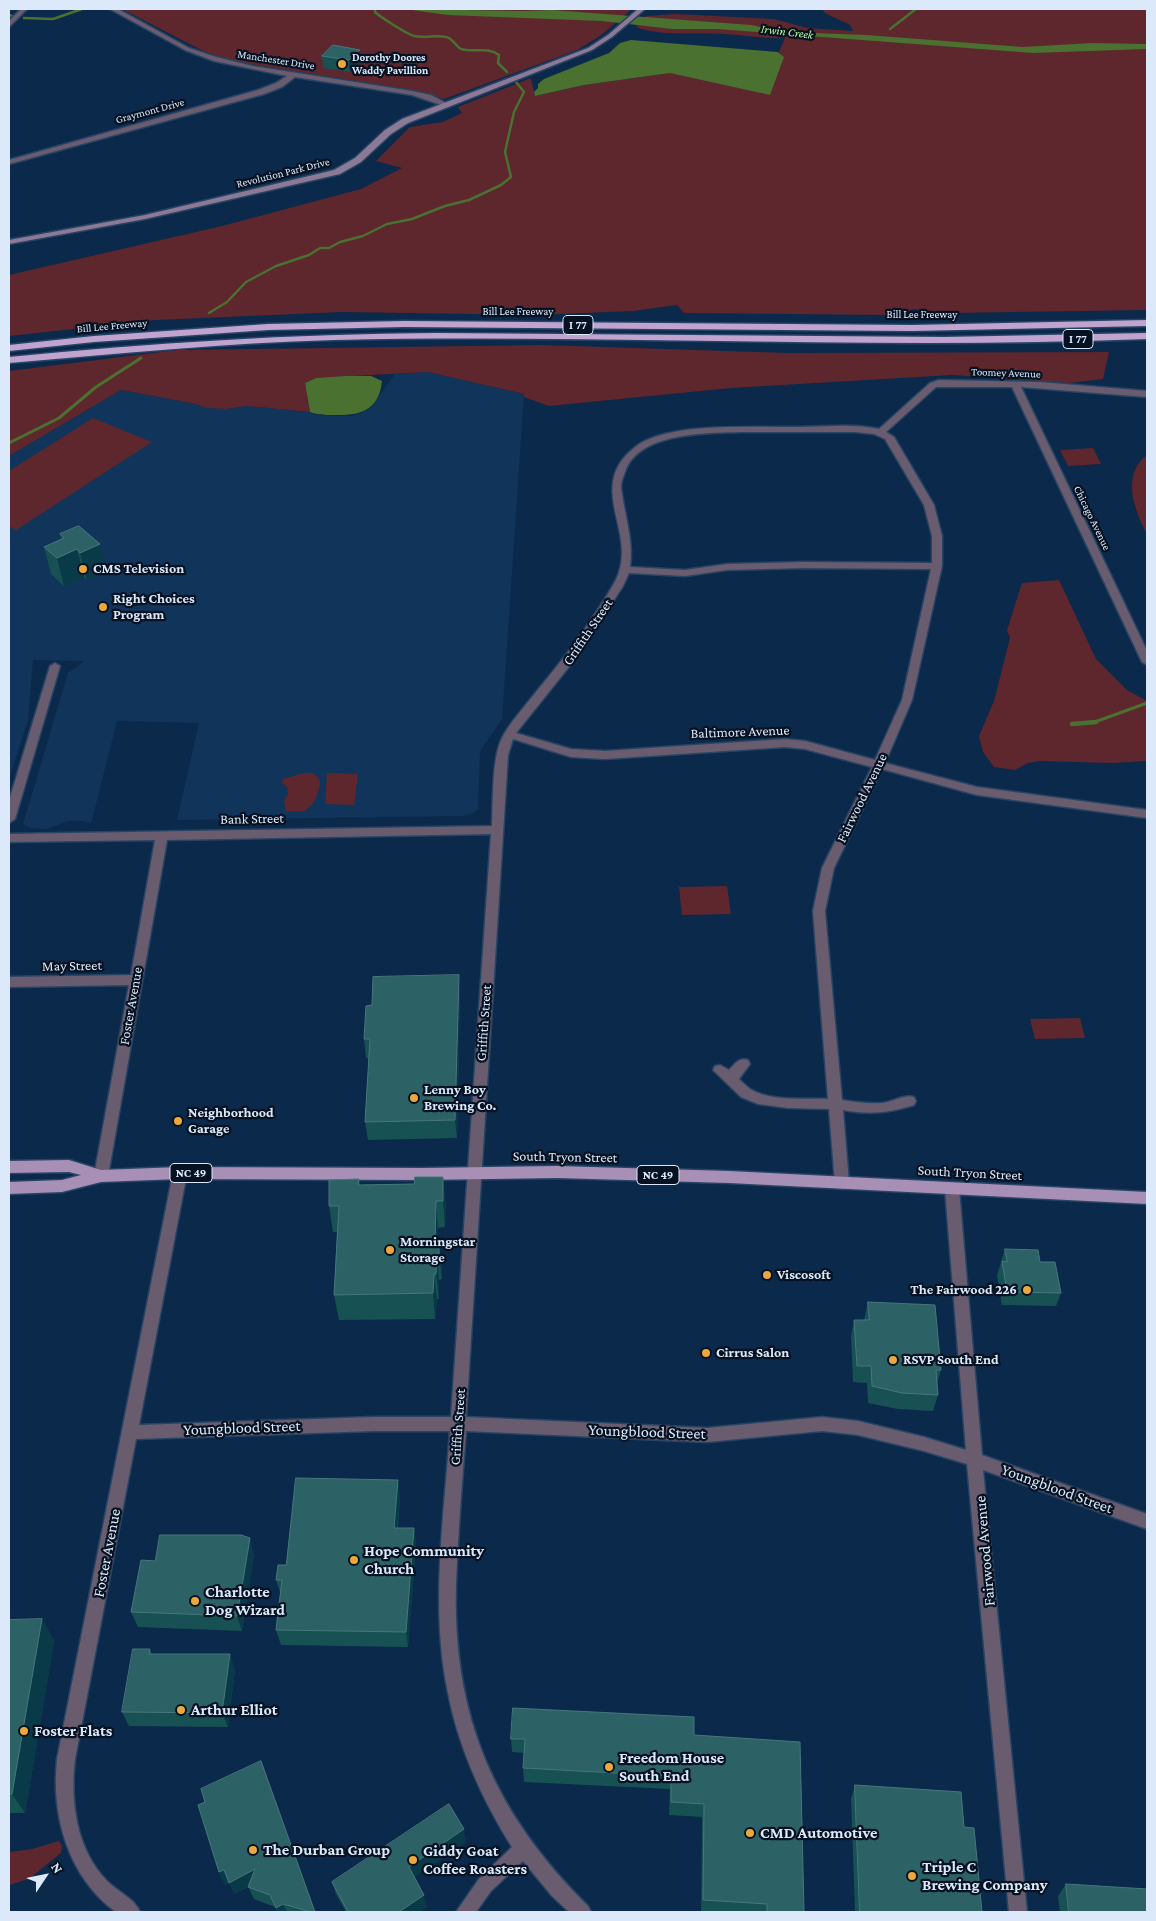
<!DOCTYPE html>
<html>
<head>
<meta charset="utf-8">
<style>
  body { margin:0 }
  #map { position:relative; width:1156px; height:1921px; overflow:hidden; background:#0b294b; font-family:"Crimson Pro",serif }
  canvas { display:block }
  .frame { position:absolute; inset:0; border:10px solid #dbe9fb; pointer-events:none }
  .north { position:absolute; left:20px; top:1851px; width:50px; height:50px; -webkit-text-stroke:4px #061221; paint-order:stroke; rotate:56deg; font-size:14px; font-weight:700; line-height:20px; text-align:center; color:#dbe9fb }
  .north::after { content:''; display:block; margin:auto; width:18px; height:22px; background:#dbe9fb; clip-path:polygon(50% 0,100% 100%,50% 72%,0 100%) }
</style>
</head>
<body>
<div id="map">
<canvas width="1156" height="1921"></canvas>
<div class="frame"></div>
<div class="north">N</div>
</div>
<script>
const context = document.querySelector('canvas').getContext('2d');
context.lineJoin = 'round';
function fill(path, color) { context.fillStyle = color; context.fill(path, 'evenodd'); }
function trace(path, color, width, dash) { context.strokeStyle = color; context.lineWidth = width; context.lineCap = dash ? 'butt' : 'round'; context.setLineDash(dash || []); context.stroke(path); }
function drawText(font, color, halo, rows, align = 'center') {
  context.font = font + ' "Crimson Pro",serif'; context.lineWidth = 4.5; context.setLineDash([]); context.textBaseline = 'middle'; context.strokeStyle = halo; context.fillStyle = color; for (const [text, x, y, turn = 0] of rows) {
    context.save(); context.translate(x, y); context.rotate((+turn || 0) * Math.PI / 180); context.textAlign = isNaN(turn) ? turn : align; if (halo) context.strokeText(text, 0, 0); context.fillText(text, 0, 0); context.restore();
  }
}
const built = new Path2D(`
  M428,372L524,394L502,719L480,751L478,809L473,813L463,816L177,820L199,723L117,721L91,824L83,821H68L47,829L30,828L23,824L68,673L85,661L33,660L28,720L9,779V456L121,390L191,403L208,408L226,409L247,406L310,412L317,415L351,416L362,413L371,407L395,374Z`);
const green = new Path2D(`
  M122,9H632L600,36L577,50L444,99L401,88L237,62L205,52Z
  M822,9H1147V310L950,313L914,309L893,315L684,313L677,305L633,311L535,315L342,312L156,320L9,336V275L222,226L361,189L402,168L376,161L410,127L443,122L462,113L458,107L531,78L535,96L584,85L784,57L779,52L785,38C764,39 744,35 724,34C697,32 661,37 636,27L646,16L676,14L774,19L807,28L853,31L850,25L825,13Z
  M543,345L788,353L1109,352L1103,379L1069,383L952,375L731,388L549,406L524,397V394L428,372L316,378L305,383L310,412L247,406L226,409L208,408L191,403L121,390L9,456V371L177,350Z
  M93,418L152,442L16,530L9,526V471Z
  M1093,448L1101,464L1068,466L1060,450Z
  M1147,455V534C1134,510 1121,474 1147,455Z
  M1059,580L1096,659L1127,690L1147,701V761L1113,763L1040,761L1028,763L1015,770L994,767L983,752L979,736L994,701L1010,638L1007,630L1022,583Z
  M304,773H314L320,781C320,791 313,809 303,811C298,812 291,811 286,811L284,800L288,794L287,787L282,783L283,779Z
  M327,773L358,774L354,805L325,804Z
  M727,886L731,914L682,915L679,887Z
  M1080,1018L1085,1038L1035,1039L1030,1019Z
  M59,1841L62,1846L61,1853L29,1879L9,1885V1852L32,1849Z`);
const water = new Path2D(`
  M405,9L523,11L552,10L751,25L785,32L867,35L1023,47L1092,43L1147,44V49L1033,53L717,29H672L602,21L447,15Z
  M631,40L778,52L784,57L770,95L670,73L584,85L535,96L534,92L538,88V84L544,79L609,53L620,43Z
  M345,376H371L382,381C379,411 359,416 334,415C325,415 318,415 310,412L305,383L316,378Z`);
const streamFar2 = new Path2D(`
  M375,9V12C380,17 409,35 414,36C425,38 436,35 446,37C453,38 455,46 461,49C474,53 487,46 499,55L498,63L507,72
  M9,15L12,16
  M24,18L53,19L82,9
  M890,29L916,9
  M209,313L227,302L246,282L276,266L309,255L320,248H329L340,242L363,236L387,224L412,219L445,206L469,200L501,185L511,177L505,152L514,112L524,92L516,82`);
const streamFar1 = new Path2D(`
  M9,443L59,418L96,387L141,358
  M1092,723L1147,703`);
const stream = new Path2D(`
  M1072,724L1096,722`);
const street = new Path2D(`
  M21,9H27L9,27V21Z
  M110,9H118L189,48L216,57L253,66L412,91L431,95L448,104L444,106L412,95L295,77L282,87L264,94L9,164V160L258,90L276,83L287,76L214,61L185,50Z
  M939,380L1040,382L1147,391V397L1021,387L1147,651V665L1142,662L1012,387H936L886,432L894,437L934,505L942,536V566L912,700L885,763L977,787L1147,810V818L977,795L882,769L834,868L825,911L842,1100C856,1102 868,1104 882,1103C893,1102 904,1094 914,1097L916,1101L914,1105C889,1113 869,1115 843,1110L849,1183L847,1187L842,1189L837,1187L835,1183L829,1109L788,1108L758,1104L741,1097L713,1070L715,1066L720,1065L729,1070C735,1064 739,1057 748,1060L750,1064L739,1079C742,1082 746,1086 750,1089C771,1102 805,1098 828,1099L813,911L822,868L872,767L805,749L785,747L605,759L571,757L513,739L508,755L466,1417L707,1428L822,1417L858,1421L924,1437L966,1450L945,1189L947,1185L952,1183L957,1185L959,1189L982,1455L1147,1514V1529L983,1470L1027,1912H1009L967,1464L924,1451L858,1435L822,1431L707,1442L466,1431C462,1482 458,1532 456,1583C452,1716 494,1813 588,1906L591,1912H569L552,1896L523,1861L491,1891L476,1912H456L479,1879L512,1847C482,1799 459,1749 448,1693C430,1608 444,1517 450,1431H374L136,1439L75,1759C70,1801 76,1849 107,1881C117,1891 135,1899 140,1912H116C68,1877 51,1816 57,1759L173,1173L175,1169L180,1167L185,1169L187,1173L139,1425L374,1417H451L491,834L167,840L108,1176L106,1180L101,1182L96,1180L94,1176L129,985L9,987V977L131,975L155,840L9,842V834L492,826C493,803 492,760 501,740C509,723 524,708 536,692C557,667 577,641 595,614C603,601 612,589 618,575C636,530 586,487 634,448C666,421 755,428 796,427C823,427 852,423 879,429L930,383ZM742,432H855L874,434L885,439L924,505L932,536V563L803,562L727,564L685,570L630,567C634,540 624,514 621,487C621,482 623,477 625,472C638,432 708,433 742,432ZM803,568L931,569L902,700L875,760L805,741L785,739L605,751L571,749L516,733L580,653L623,586L629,573L685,576L727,570Z
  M55,663L60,666L15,819L9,823V801L50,666Z`);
const secondary = new Path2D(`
  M638,9H645L612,37L592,50L408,123L391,134L361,162L340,174L145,219L9,244V240L145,215L334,170L355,158L385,130L402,119L588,48L608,35Z`);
const primary = new Path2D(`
  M69,1160L101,1170L180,1167L422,1168L557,1166L729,1171L1147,1192V1204L729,1183L557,1178L422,1180L180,1179L101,1182L62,1192L9,1194V1182L62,1180L81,1175L69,1172L9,1173V1161Z`);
const highway = new Path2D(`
  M1147,320V326L912,331L404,327L268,330L94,342L9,351V345L94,336L268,324L404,321L912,325Z
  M436,333L944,337L1147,333V339C876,350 605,334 334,340C225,343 117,354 9,363V357C151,343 293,334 436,333Z`);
const wall = new Path2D(`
  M360,50L361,62L350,72L323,68L322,56Z
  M60,534L106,572L87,580L84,577L64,586L51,574L44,547L61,539Z
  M460,993L457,1138L368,1140L365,1122L369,1058H366L364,1039L372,1005Z
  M359,1179L360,1185L414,1184L446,1203L445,1227L438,1228V1242H439L442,1279L439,1280V1299H437L435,1319L339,1320L334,1295L337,1232H333L329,1206Z
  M1005,1249L1040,1262L1061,1293L1056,1306L1002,1305L997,1275Z
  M868,1302L941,1370L937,1383L938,1395L933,1411L898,1409L868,1403L867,1383L853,1382L851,1337L854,1320H864Z
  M400,1496L398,1528H414L416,1544L408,1647L281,1645L276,1630L281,1595L276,1580L286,1565Z
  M254,1554L242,1631L138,1627L131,1612L155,1561Z
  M42,1619L54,1641L25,1813H9V1620Z
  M150,1649L152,1654L235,1669L228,1727L129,1726L122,1712Z
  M694,1735L804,1912H714L701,1911L702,1817L669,1815L670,1789L524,1782L523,1768L524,1753L512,1752L511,1739Z
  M855,1785L964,1827L982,1912H855L851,1799Z
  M466,1842L414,1877L427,1907L419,1912H346L336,1894L332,1882Z
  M219,1872L315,1912H277L275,1907L254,1899L248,1887L234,1894L229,1883L225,1885Z
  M1066,1884L1147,1912H1060L1058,1896Z`);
const shadedWall = new Path2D(`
  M360,50L361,62L350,72L349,60Z
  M100,544L106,572L87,580L80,553Z
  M77,549L84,577L64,586L57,558Z
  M459,975L460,993L457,1138L455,1120Z
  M443,1177L446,1203L445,1227L443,1201Z
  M436,1201L438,1228V1254H437L439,1280V1299L436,1274L435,1242Z
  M439,1242L442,1268V1279L439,1254Z
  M434,1274L437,1299L435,1319L433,1293Z
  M398,1480L400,1496L396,1543L394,1528Z
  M414,1528L416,1544L408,1647L406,1632Z
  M250,1538L254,1554L242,1631L237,1616Z
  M42,1619L54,1641L25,1813L12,1794Z
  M230,1654L235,1669L228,1727L222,1713Z
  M464,1829L466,1842L412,1879L409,1867Z
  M255,1869L260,1881L234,1894L229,1883L225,1885L219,1872L224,1870Z
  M424,1895L427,1907L419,1912H399Z
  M283,1904L287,1912H277L276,1908Z`);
const building = new Path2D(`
  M333,45L360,50L349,60L322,56Z
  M79,526L100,544L80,553L77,549L57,558L44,547L64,538L60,534Z
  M459,975L455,1120L365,1122L370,1039H364L366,1006L372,1005L373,977Z
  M415,1177H443V1201H436L435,1242H439V1254H437L436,1274H434L433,1293L334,1295L339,1206H329V1180L359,1179L358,1185L414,1184Z
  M1005,1249L1038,1250L1040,1262H1055L1061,1293L1007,1292L1002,1261L1007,1262Z
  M868,1302L935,1305L941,1370H936L938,1395L902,1393L872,1386L871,1366H857L854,1320H869Z
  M296,1478L398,1480L394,1528H414L406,1632L276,1630L282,1580H276L278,1565H286Z
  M160,1535H241L250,1538L237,1616L131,1612L141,1560L155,1561Z
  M42,1619L12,1794H9V1620Z
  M133,1649H150L149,1654H230L222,1713L122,1712Z
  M513,1708L694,1717V1735L800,1742L804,1912H767V1904L703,1900L704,1804L671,1802V1776L523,1768L525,1739H511Z
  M261,1761L315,1912H311L283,1904L276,1908L270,1895L248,1887L255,1869L229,1883L224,1870L219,1872L198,1805L205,1802L201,1789Z
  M855,1785L961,1792L964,1827L974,1828L982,1912H860Z
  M449,1804L464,1829L409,1867L424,1895L399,1912H348L332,1882Z
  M1066,1884L1147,1889V1912H1069Z`);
const markers = [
  [342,64,5,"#eda83b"],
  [83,569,5,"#eda83b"],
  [103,607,5,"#eda83b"],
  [414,1098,5,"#eda83b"],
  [178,1121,5,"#eda83b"],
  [390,1250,5,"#eda83b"],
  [767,1275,5,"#eda83b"],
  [1027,1290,5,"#eda83b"],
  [706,1353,5,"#eda83b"],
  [893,1360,5,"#eda83b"],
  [354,1560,5,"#eda83b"],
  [195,1601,5,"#eda83b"],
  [181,1710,5,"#eda83b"],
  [24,1731,5,"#eda83b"],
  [609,1767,5,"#eda83b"],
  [750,1833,5,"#eda83b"],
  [253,1850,5,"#eda83b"],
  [413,1860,5,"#eda83b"],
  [912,1876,5,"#eda83b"]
];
const farPoinames = [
  ["Dorothy Doores",352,58],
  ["Waddy Pavillion",352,71]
];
const farStreetnames = [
  ["Manchester Drive",276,60,9],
  ["Graymont Drive",150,111,-15],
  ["Revolution Park Drive",283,173,-14],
  ["Bill Lee Freeway",518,312],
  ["Bill Lee Freeway",922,315],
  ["Bill Lee Freeway",112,326,-5],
  ["Toomey Avenue",1006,373,2],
  ["Chicago Avenue",1092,518,64]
];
const farWaternames = [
  ["Irwin Creek",787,32,7]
];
const shields = [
  [578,325,30],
  [1078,339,30],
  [191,1173,42],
  [658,1175,42]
];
const shieldNames = [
  ["I 77",578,325],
  ["I 77",1078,339],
  ["NC 49",191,1173],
  ["NC 49",658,1175]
];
const poiNames = [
  ["CMS Television",93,569],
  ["Right Choices",113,599],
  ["Program",113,615],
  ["Lenny Boy",424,1090],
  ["Brewing Co.",424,1106],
  ["Neighborhood",188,1113],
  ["Garage",188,1129],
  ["Morningstar",400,1242],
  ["Storage",400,1258],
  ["Viscosoft",777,1275],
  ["The Fairwood 226",1017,1290,"right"],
  ["Cirrus Salon",716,1353],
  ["RSVP South End",903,1360]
];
const streetNames = [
  ["Griffith Street",588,632,-56],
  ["Baltimore Avenue",740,732,-2],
  ["Fairwood Avenue",862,798,-64],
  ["Bank Street",252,819,-1],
  ["May Street",72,966,-1],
  ["Foster Avenue",131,1006,-80],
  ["Griffith Street",484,1023,-86],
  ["South Tryon Street",565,1157,1],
  ["South Tryon Street",970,1173,3],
  ["Griffith Street",458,1427,-86]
];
const nearStreetnames = [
  ["Youngblood Street",242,1428,-2],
  ["Youngblood Street",647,1432,2],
  ["Youngblood Street",1057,1489,20],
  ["Fairwood Avenue",985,1551,-95],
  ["Foster Avenue",107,1553,-79]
];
const nearPoinames = [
  ["Hope Community",364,1551],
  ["Church",364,1569],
  ["Charlotte",205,1592],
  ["Dog Wizard",205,1610],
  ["Arthur Elliot",191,1710],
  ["Foster Flats",34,1731],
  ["Freedom House",619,1758],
  ["South End",619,1776],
  ["CMD Automotive",760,1833],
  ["The Durban Group",263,1850],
  ["Giddy Goat",423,1851],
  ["Coffee Roasters",423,1869],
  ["Triple C",922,1867],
  ["Brewing Company",922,1885]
];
fill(built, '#11345b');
fill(green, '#5e262d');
fill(water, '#4a7130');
trace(streamFar2, '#4a7130', 2.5);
trace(streamFar1, '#4a7130', 3);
trace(stream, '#4a7130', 4.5);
trace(street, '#284464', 3);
trace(secondary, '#284464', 3);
trace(primary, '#284464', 3);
trace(highway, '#284464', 3);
fill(street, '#695c6f');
fill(secondary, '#8c7996');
fill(primary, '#a88fb5');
fill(highway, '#c1a3d0');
fill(wall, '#175153');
fill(shadedWall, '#093a48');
fill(building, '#2c6265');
trace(building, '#47777c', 1);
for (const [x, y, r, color] of markers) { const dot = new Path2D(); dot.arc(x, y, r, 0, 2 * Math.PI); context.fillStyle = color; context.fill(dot); trace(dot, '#061221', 2); }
drawText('bold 11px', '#dbe9fb', '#061221', farPoinames, 'left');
drawText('11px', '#dbe9fb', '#061221', farStreetnames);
drawText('italic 12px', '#bef99c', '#061221', farWaternames);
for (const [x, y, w] of shields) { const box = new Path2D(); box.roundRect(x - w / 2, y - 9.5, w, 19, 4); context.fillStyle = '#061221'; context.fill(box); trace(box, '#dbe9fb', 1); }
drawText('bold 12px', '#dbe9fb', null, shieldNames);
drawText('bold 14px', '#dbe9fb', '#061221', poiNames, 'left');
drawText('14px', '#dbe9fb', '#061221', streetNames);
drawText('16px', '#dbe9fb', '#061221', nearStreetnames);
drawText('bold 16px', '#dbe9fb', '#061221', nearPoinames, 'left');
</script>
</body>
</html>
